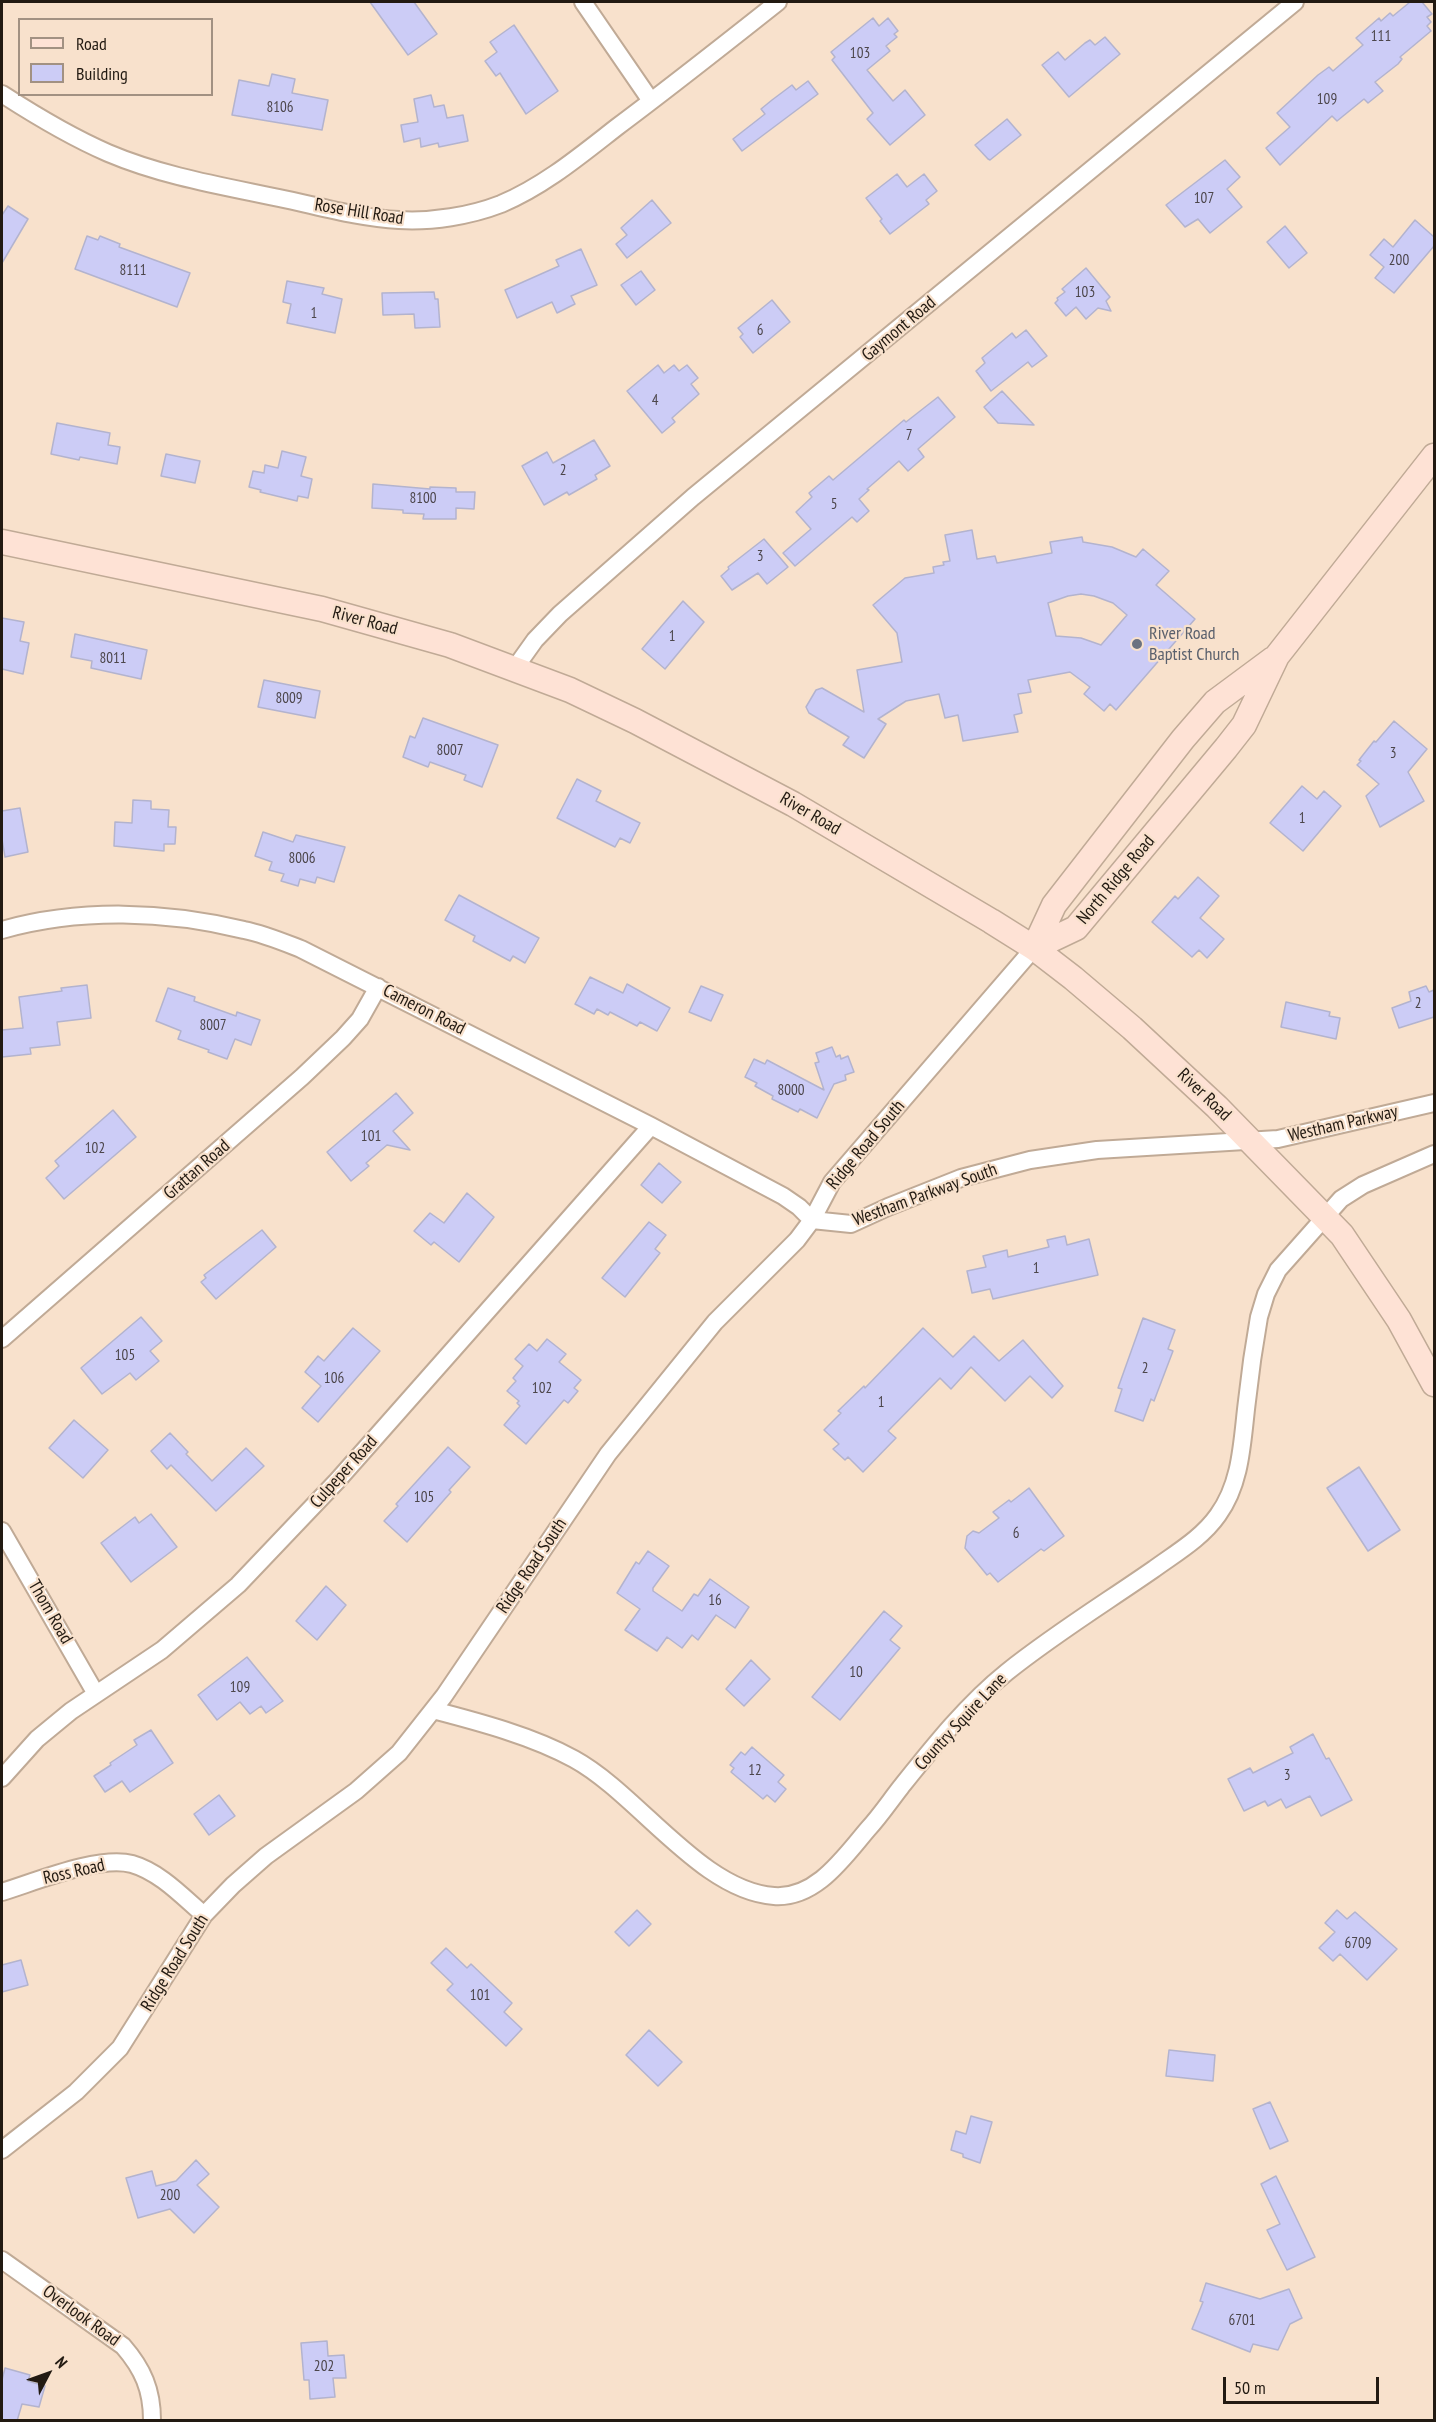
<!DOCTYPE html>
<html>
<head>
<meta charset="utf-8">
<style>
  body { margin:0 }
  #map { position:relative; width:1436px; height:2422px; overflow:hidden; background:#f8e1cc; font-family:"PT Sans Narrow",sans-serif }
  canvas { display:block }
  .frame { position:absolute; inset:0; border:3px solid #221a12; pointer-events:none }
  .legend { position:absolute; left:18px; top:18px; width:195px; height:78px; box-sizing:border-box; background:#f8e1cc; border:2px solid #a29182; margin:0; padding:8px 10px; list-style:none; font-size:18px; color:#221a12 }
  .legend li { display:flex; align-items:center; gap:12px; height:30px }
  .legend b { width:30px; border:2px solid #a29182 }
  .north { position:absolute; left:18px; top:2344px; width:60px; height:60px; -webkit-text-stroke:4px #f8e1cc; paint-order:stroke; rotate:49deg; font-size:16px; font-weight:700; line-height:24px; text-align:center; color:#221a12 }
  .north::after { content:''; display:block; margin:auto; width:21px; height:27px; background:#221a12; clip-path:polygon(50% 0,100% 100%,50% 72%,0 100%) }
  .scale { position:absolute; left:1223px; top:2377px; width:156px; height:27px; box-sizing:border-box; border:3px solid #221a12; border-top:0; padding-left:8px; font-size:18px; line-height:21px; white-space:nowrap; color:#221a12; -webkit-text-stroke:4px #f8e1cc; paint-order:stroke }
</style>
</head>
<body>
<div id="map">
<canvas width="1436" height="2422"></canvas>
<div class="frame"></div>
<ul class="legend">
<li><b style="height:8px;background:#fee2d5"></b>Road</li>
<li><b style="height:16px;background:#ccccf6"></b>Building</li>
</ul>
<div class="north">N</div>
<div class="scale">50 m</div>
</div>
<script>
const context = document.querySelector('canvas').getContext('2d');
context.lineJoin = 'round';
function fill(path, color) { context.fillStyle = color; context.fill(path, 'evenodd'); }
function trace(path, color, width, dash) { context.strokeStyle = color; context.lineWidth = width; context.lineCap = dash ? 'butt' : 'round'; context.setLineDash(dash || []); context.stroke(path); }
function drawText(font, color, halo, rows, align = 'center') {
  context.font = font + ' "PT Sans Narrow",sans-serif'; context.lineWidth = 4.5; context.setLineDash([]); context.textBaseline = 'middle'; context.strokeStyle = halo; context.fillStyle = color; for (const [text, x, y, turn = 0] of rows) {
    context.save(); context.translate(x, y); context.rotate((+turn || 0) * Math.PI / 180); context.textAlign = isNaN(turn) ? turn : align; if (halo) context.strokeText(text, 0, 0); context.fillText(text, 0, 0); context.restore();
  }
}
const building = new Path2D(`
  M370,2H414L437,34L408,55Z
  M1410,2H1422L1432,14L1427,17L1431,22L1427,26L1431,31L1400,57L1402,59L1398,64L1375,82L1383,91L1368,103L1364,99L1337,121L1332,116L1280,165L1266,148L1290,127L1277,113L1318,75L1329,67L1333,71L1363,45L1356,38L1379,18L1381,21L1390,13L1393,16Z
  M873,18L879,26L888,18L898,31L894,34L897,37L886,46L890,51L867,70L893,101L905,90L925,115L890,145L867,119L873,113L832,60L835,57L831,52Z
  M514,25L558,91L526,114L500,73L496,76L485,61L497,52L490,42Z
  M1105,37L1120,54L1069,97L1042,65L1058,52L1065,60L1085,43L1090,40L1095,45Z
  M272,74L295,79L292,93L328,100L322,130L232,115L239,80L269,86Z
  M808,81L818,94L742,151L733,139L765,114L761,109L772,100L792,85L796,90Z
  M431,95L434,107L444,105L447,118L463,115L468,141L439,147L438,143L421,147L420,138L404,142L401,125L418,122L414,99Z
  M1007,119L1021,135L990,160L988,159L975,145Z
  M1225,160L1240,177L1227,189L1242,207L1210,233L1198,219L1185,227L1166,205Z
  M897,174L907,187L924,174L937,191L926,200L929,204L890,234L880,221L882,219L866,198Z
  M652,200L671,223L627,258L616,244L627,235L621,228Z
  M8,206L28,219L2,263V215Z
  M1415,220L1434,237V246L1394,293L1375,278L1384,267L1370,255L1384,239L1393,247Z
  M1285,226L1307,253L1289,268L1267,242Z
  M87,236L98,240L100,236L120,244L119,247L190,273L177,307L75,269Z
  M581,249L597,285L571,296L575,304L557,313L552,302L517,318L505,290L559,266L556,260Z
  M1086,268L1110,297L1106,301L1111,311L1098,308L1086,319L1076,307L1066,316L1055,303L1058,300L1057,298L1065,292L1062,289Z
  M641,271L655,290L636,305L621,285Z
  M287,281L324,288L322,294L342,299L335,333L287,323L291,304L283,302Z
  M434,292L435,299H438L440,327L415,328L414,314L383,315L382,293Z
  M772,300L790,322L753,353L740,337L743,334L738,328Z
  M1026,330L1047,356L1032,367L1028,362L991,391L976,371L985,363L982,358L1012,333L1016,338Z
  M658,365L664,373L674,365L679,371L687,365L698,378L691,384L699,394L672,418L675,422L662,433L627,391Z
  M1002,391L1034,425L998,423L984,407Z
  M938,397L955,417L918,449L924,457L908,471L899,461L867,489L869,490L859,499L869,511L857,522L852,517L795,566L783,553L811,529L796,512L812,497L809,493L829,476L833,480L904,420L906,422Z
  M57,423L110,433L108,445L120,447L117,464L80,457L79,460L51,454Z
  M594,440L610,466L595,475L597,479L569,495L567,492L544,505L522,466L547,452L553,463Z
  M282,451L306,457L301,476L312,479L308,498L298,496L297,501L260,492L261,490L249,487L253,471L264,473L265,465L278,468Z
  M166,454L200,461L195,483L161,476Z
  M373,484L430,489V487L456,488V492H475L474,509L456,508V519H423L424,514L403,513V510L372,508Z
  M972,530L977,559L995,556L997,563L1052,553L1050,542L1082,537L1083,542L1112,547L1136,557L1143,549L1169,571L1156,585L1195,619L1116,710L1110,704L1104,711L1084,694L1090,687L1070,672L1028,680L1031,692L1018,694L1022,713L1014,715L1018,732L963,741L958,715L945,718L939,694L906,701L878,719L886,724L864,758L843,745L849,737L809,713L806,707L816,690L822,688L864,712L857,670L902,662L897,633L873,605L905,578L934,573L933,567L944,565L943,562L950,561L945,535ZM1081,594L1094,596L1113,603L1127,615L1101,645L1081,638L1056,636L1048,603L1068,596Z
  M764,539L788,567L767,584L758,573L732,590L721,576L729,569L728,567Z
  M683,601L704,622L665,669L642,649Z
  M2,618L24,622L20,641L29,643L23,674L2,669Z
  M75,634L147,650L141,679L91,668L92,661L71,657Z
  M264,680L320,691L315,718L258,707Z
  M423,718L498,745L482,787L464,780L466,775L430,762L428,767L403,757L410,736L415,738Z
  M1394,721L1427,749L1408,772L1424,801L1380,827L1366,796L1379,784L1357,765L1361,761L1359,760L1374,741L1376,742Z
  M577,779L601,791L596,801L640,823L630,843L620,838L615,847L557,818Z
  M1302,786L1317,799L1324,791L1341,806L1303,851L1270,823Z
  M133,800L151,801V809L169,810L168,827H176L175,844H164V851L114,846L115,822L132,823Z
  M20,808L28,852L5,857L2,839V811Z
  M263,832L293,842L296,835L345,847L334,882L317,877L315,883L300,879L298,886L281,881L284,874L269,870L272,862L255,856Z
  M1198,877L1219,896L1200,918L1224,939L1207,958L1199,950L1192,957L1152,922L1175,896L1178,899Z
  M459,895L539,938L525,963L513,956L510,961L473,941L475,936L445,920Z
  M590,977L623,993L627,984L670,1008L657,1031L640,1022L637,1026L610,1012L608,1015L597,1009L594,1014L575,1004Z
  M87,985L91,1018L57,1022L60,1045L30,1048L31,1054L2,1057V1030L23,1028L19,997L62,991L61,988Z
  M701,986L723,995L711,1021L689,1012Z
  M1426,986L1429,992L1434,990V1017L1399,1028L1392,1008L1411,1001L1409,992Z
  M168,988L195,997L194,1001L236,1016L237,1012L260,1020L251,1045L235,1039L227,1059L208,1052L209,1050L178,1039L181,1031L156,1021Z
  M1286,1002L1330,1012L1329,1016L1340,1018L1336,1039L1281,1027Z
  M832,1047L836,1057L840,1055L841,1059L848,1056L854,1072L845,1075L846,1080L834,1084L817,1118L800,1109L798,1112L772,1099L773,1096L755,1086L757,1083L745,1077L754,1059L765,1064L767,1060L824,1090L815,1063L819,1062L816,1053Z
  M396,1093L413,1113L393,1131L410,1150L387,1145L366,1163L369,1166L351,1181L327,1152Z
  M113,1110L136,1137L64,1199L46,1178L59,1166L55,1161Z
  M659,1163L681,1182L662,1203L641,1185Z
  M467,1193L494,1217L459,1262L434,1242L431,1245L414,1231L430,1213L444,1223Z
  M649,1222L666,1235L655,1249L660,1253L625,1297L602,1278Z
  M262,1230L276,1247L216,1299L201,1282L206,1278L204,1275Z
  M1065,1236L1067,1245L1089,1239L1098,1275L993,1299L990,1289L972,1293L967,1271L986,1267L983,1256L1007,1250L1008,1257L1049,1247L1047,1240Z
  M141,1317L162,1341L150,1351L159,1361L136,1380L130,1373L102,1394L81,1368Z
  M1143,1318L1175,1330L1168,1349L1173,1351L1154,1401L1151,1399L1143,1421L1115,1411L1122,1389L1118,1388Z
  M353,1328L380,1351L318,1422L302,1408L321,1386L305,1372L318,1356L324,1361Z
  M923,1328L953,1357L974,1336L999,1361L1023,1340L1063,1386L1052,1398L1030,1376L1005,1401L971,1367L951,1389L940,1378L888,1431L896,1438L863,1472L848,1457L845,1460L833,1449L839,1444L824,1430L841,1413L838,1411L864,1386L865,1388Z
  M547,1339L566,1354L559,1362L581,1380L574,1388L578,1391L568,1403L564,1400L526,1444L504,1425L520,1406L517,1403L519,1401L507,1391L516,1381L513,1378L523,1366L515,1359L529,1344L537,1351Z
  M74,1420L108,1450L83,1478L49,1448Z
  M170,1433L188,1452L186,1454L212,1481L246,1448L264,1466L216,1511L171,1465L167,1469L151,1451Z
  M448,1447L470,1467L449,1490L451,1492L407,1542L384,1521L398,1506L396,1504Z
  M1359,1467L1400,1530L1368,1551L1327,1488Z
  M1029,1488L1064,1536L1044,1551L1041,1549L998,1582L990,1573L987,1575L965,1548L967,1536L973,1531L979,1533L999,1518L993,1512L1009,1500L1011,1502Z
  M151,1514L177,1547L131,1582L101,1543L135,1517L139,1523Z
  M648,1551L669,1566L653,1588V1591L682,1611L694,1594L698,1596L710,1579L749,1607L735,1628L716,1615L698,1640L692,1635L682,1648L667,1637L657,1651L625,1630L640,1609L617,1593L636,1562L639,1564Z
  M326,1586L346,1605L317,1640L296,1621Z
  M884,1611L902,1626L890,1640L900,1648L840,1720L812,1697Z
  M247,1657L283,1701L266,1713L261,1706L250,1714L240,1702L217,1720L198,1695Z
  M751,1660L770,1679L744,1706L726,1689Z
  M151,1730L173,1763L130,1792L122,1781L105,1792L94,1776L111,1765L110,1763L137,1745L134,1740Z
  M1313,1734L1326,1759L1329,1758L1352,1800L1321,1816L1310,1796L1286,1808L1281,1799L1268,1806L1265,1801L1244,1811L1228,1779L1250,1768L1253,1773L1293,1753L1290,1747Z
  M752,1747L784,1775L778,1782L786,1789L775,1802L767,1795L763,1799L731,1772L734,1768L730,1765L741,1752L745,1755Z
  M219,1795L235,1816L209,1835L194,1814Z
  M637,1910L651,1924L629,1946L615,1932Z
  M1337,1910L1347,1919L1355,1912L1397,1949L1367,1980L1340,1954L1333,1961L1319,1948L1335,1932L1325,1923Z
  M446,1948L467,1968L471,1964L512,2003L504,2012L522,2029L506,2046L447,1990L453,1984L431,1963Z
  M21,1960L28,1985L2,1992V1965Z
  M649,2030L682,2062L658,2086L626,2055Z
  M1169,2050L1215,2055L1213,2081L1166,2076Z
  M1270,2102L1288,2141L1270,2149L1253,2109Z
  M971,2116L992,2122L980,2163L963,2157V2154L951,2150L956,2131L966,2134Z
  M196,2160L209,2174L197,2185L219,2207L194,2233L170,2209L138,2218L126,2178L152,2171L156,2186L176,2181Z
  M1276,2176L1315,2257L1287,2270L1267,2230L1280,2224L1261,2184Z
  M1206,2283L1260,2299L1289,2289L1302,2318L1290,2324L1278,2350L1253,2344L1250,2352L1192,2329L1203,2302L1200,2301Z
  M327,2341L328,2356L344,2355L346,2378H333L335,2397L310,2399L309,2380H304L301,2343Z
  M5,2368L30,2375L28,2381L45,2386L39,2407L22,2404L17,2421H2V2380Z`);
const minor = new Path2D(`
  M583,2L651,101
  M2,94C36,116 71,137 108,153C162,176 222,186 279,198C318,206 358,218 399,220C432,222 470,216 501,204C544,186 581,155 617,127C672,86 725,44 778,2
  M515,668L535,640L560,614L693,497L1295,2
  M2,930C80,908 166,911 244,930C264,934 283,942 301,949L651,1126L783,1196L799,1207L812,1220L851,1224L888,1207L961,1178L1030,1160L1097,1150L1278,1139L1434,1103
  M2,1339L302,1077L343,1038L360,1019L378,987
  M2,1531L96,1694
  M433,1710C479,1722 532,1736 574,1759C638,1794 701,1891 774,1896C816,1899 844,1857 868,1829C880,1816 890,1801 901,1787C933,1747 967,1704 1007,1672C1053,1635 1105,1603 1154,1569C1176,1553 1202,1538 1218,1515C1242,1482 1242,1440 1247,1401C1250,1373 1254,1345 1259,1317L1266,1294L1278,1270L1341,1199L1363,1185L1434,1154
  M2,1778L37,1739L71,1711L162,1650L238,1585L337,1481L651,1126
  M2,1892C35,1882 99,1855 132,1864C160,1872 183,1897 204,1915
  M2,2150L76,2092L120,2048L204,1915L233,1885L266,1856L356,1791L399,1753L444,1696L608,1454L715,1322L797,1240L812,1220L832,1182L1034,948
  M2,2260L123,2346C143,2369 152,2390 152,2420`);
const secondary = new Path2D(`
  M2,542L322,609L450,645L570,690L635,721L793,804L991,921L1034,948L1073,978L1132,1028L1217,1107L1342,1235L1399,1320L1434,1384
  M1034,948L1076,928L1226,748L1244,725L1277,656L1434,456
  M1034,948L1054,905L1183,739L1215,702L1273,659`);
const markers = [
  [1137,644,6,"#6b7280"]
];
const numberNames = [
  ["111",1381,37],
  ["103",860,54],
  ["109",1327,100],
  ["8106",280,108],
  ["107",1204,199],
  ["200",1399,261],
  ["8111",133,271],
  ["103",1085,293],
  ["1",314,314],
  ["6",760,331],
  ["4",655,401],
  ["7",909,436],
  ["2",563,471],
  ["8100",423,499],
  ["5",834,505],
  ["3",760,557],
  ["1",672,637],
  ["8011",113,659],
  ["8009",289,699],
  ["8007",450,751],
  ["3",1393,754],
  ["1",1302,819],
  ["8006",302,859],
  ["2",1418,1004],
  ["8007",213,1026],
  ["8000",791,1091],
  ["101",371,1137],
  ["102",95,1149],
  ["1",1036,1269],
  ["105",125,1356],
  ["2",1145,1369],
  ["106",334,1379],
  ["102",542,1389],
  ["1",881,1403],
  ["105",424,1498],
  ["6",1016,1534],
  ["16",715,1601],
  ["10",856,1673],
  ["109",240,1688],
  ["12",755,1771],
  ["3",1287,1776],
  ["6709",1358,1944],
  ["101",480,1996],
  ["200",170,2196],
  ["6701",1242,2321],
  ["202",324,2367]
];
const streetNames = [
  ["Rose Hill Road",359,212,9],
  ["Gaymont Road",899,329,-40],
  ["River Road",365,621,15],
  ["River Road",810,814,30],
  ["North Ridge Road",1116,880,-50],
  ["Cameron Road",424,1010,27],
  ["River Road",1204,1095,44],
  ["Westham Parkway",1343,1124,-13],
  ["Ridge Road South",866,1145,-50],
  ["Grattan Road",197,1170,-41],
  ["Westham Parkway South",925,1195,-20],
  ["Culpeper Road",344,1472,-48],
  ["Ridge Road South",532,1566,-56],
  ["Thom Road",50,1612,60],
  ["Country Squire Lane",961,1722,-47],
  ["Ross Road",74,1872,-13],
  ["Ridge Road South",175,1963,-58],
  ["Overlook Road",81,2316,36]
];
const worshipNames = [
  ["River Road",1149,634],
  ["Baptist Church",1149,655]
];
fill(building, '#ccccf6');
trace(building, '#b3b3ce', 1.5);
trace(minor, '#c0aa96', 20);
trace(secondary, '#c0aa96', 27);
trace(minor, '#fff', 16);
trace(secondary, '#fee2d5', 24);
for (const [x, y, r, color] of markers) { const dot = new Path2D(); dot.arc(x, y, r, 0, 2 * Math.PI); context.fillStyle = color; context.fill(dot); trace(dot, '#f8e1cc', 2); }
drawText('15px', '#4c464b', null, numberNames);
drawText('18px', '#221a12', '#f8e1cc', streetNames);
drawText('18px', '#5b616d', '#f8e1cc', worshipNames, 'left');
</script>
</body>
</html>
